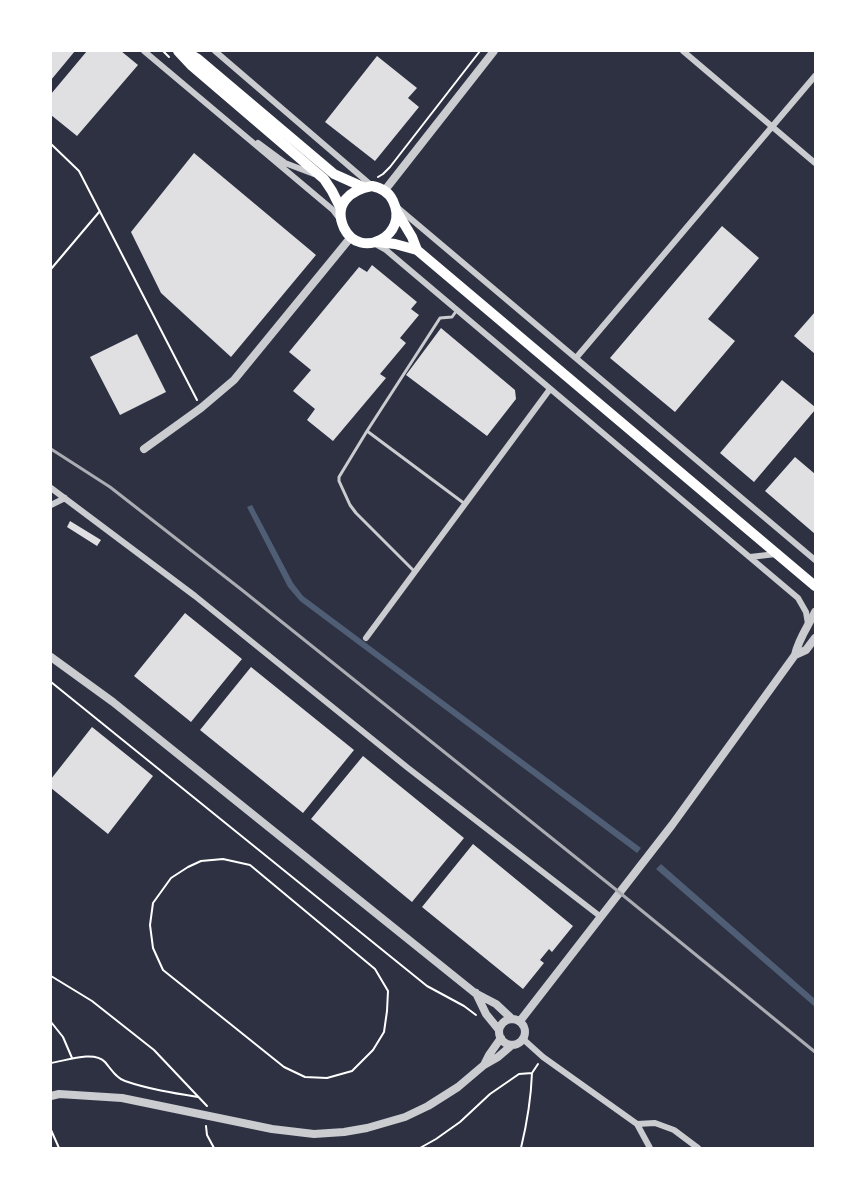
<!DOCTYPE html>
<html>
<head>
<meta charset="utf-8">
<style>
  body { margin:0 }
  #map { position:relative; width:866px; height:1199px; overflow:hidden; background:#2d3142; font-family:"Roboto Condensed",sans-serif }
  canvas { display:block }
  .frame { position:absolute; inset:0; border:52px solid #fff; pointer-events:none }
</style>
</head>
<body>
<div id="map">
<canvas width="866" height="1199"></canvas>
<div class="frame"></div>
</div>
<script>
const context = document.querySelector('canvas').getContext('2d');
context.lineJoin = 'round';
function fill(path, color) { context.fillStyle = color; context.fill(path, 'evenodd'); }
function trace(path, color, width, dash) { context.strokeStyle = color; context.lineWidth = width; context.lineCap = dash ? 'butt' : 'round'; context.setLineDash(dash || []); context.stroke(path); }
const water = new Path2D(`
  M252,505L293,583L303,596L641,848L637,853L300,601L288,587L247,507Z
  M661,864L815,999V1007L656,869Z`);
const building = new Path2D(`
  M51,51H75L51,80Z
  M87,51H121L138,65L77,136L51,115V94Z
  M377,56L417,88L408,98L419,107L375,161L325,122Z
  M194,153L316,255L231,357L161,293L131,232Z
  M722,226L759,258L708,319L735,341L675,412L610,358Z
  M372,265L417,302L411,309L419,315L400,338L406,343L380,374L386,378L333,441L307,420L315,409L293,391L311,370L289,352L359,267L367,272Z
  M815,312V354L794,336Z
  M441,328L515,390L516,399L487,436L406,375Z
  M137,334L166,392L120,415L90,357Z
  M782,380L815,407V410L754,482L720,453Z
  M795,457L815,474V534L765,491Z
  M70,521L101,540L97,546L67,527Z
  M185,613L242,659L191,722L134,676Z
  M251,667L354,750L303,813L200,730Z
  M92,727L153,776L108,834L51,788V779Z
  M363,756L464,838L412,902L311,819Z
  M473,844L573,926L552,952L549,949L540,960L544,963L523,989L422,907Z`);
const path = new Path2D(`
  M163,51L169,57
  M51,144L79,171L197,400
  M378,177L383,174L390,167L480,51
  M51,269L100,211
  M51,682L427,986L464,1006L476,1015
  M223,859L250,865L375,969L388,991L387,1011L384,1032L373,1050L352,1071L327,1078L305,1077L284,1067L163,970L153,948L150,925L153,903L171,878L188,867L201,861Z
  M51,976L92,1001L154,1050L207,1106
  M51,1022L63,1037L72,1058
  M51,1063C65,1061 94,1050 105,1062C111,1069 116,1078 125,1081C148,1089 173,1093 198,1097
  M206,1126L207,1135L214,1148
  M51,1130L59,1148
  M420,1148L436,1139L460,1122L490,1094L519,1074L532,1073L538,1064
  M521,1148C527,1123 531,1099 532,1073`);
const service = new Path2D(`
  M457,310L452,317L440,318L367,431L465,504
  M367,431L339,477V481L350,505L356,513L415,572`);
const minor = new Path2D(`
  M144,51L333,210L339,218
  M215,51L371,185
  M683,51L815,163
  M258,143L285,163L314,174
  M398,208L815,560
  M377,245L386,250L798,598L806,612L808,624
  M576,358L815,76
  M51,488L195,596L408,768L601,917
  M51,505L65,498
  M750,557L776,554
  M366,638L550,389
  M523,1039L543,1057L637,1124L655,1123L674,1130L698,1148
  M637,1124L650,1148`);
const tertiary = new Path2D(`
  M385,190L494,51
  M144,449L201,408L234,380L351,237
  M795,655L806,650L815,638
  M51,657L113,702L475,993L496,1004L512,1019
  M476,993L486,1014L499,1030
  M499 1032a13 13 0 1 1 26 0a13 13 0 1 1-26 0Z
  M520,1021L672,825L795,655C798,640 808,626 815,612
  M484,1065L489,1055L501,1038
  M51,1096L59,1094L122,1098L272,1129L314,1134L344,1132L367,1128L405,1117L428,1106L458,1087L484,1065L498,1057L512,1045`);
const primary = new Path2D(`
  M178,51L192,66L324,179L332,191L341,209
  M185,51L198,59L334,174L363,187
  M372,186C382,188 389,192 393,201C410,235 360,261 344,228C333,204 350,190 372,186Z
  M397,212L412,237L417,250L815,586
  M377,242L395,244L417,250`);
const rail = new Path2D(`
  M51,449L110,487L242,590L614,888L815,1052`);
fill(water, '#4f5d75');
fill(building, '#e0e0e3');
trace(path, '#fff', 2);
trace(service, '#caccd0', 3);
trace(minor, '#caccd0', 6);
trace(tertiary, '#caccd0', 8);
trace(primary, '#fff', 10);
trace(rail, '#abadb3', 3);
</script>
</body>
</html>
